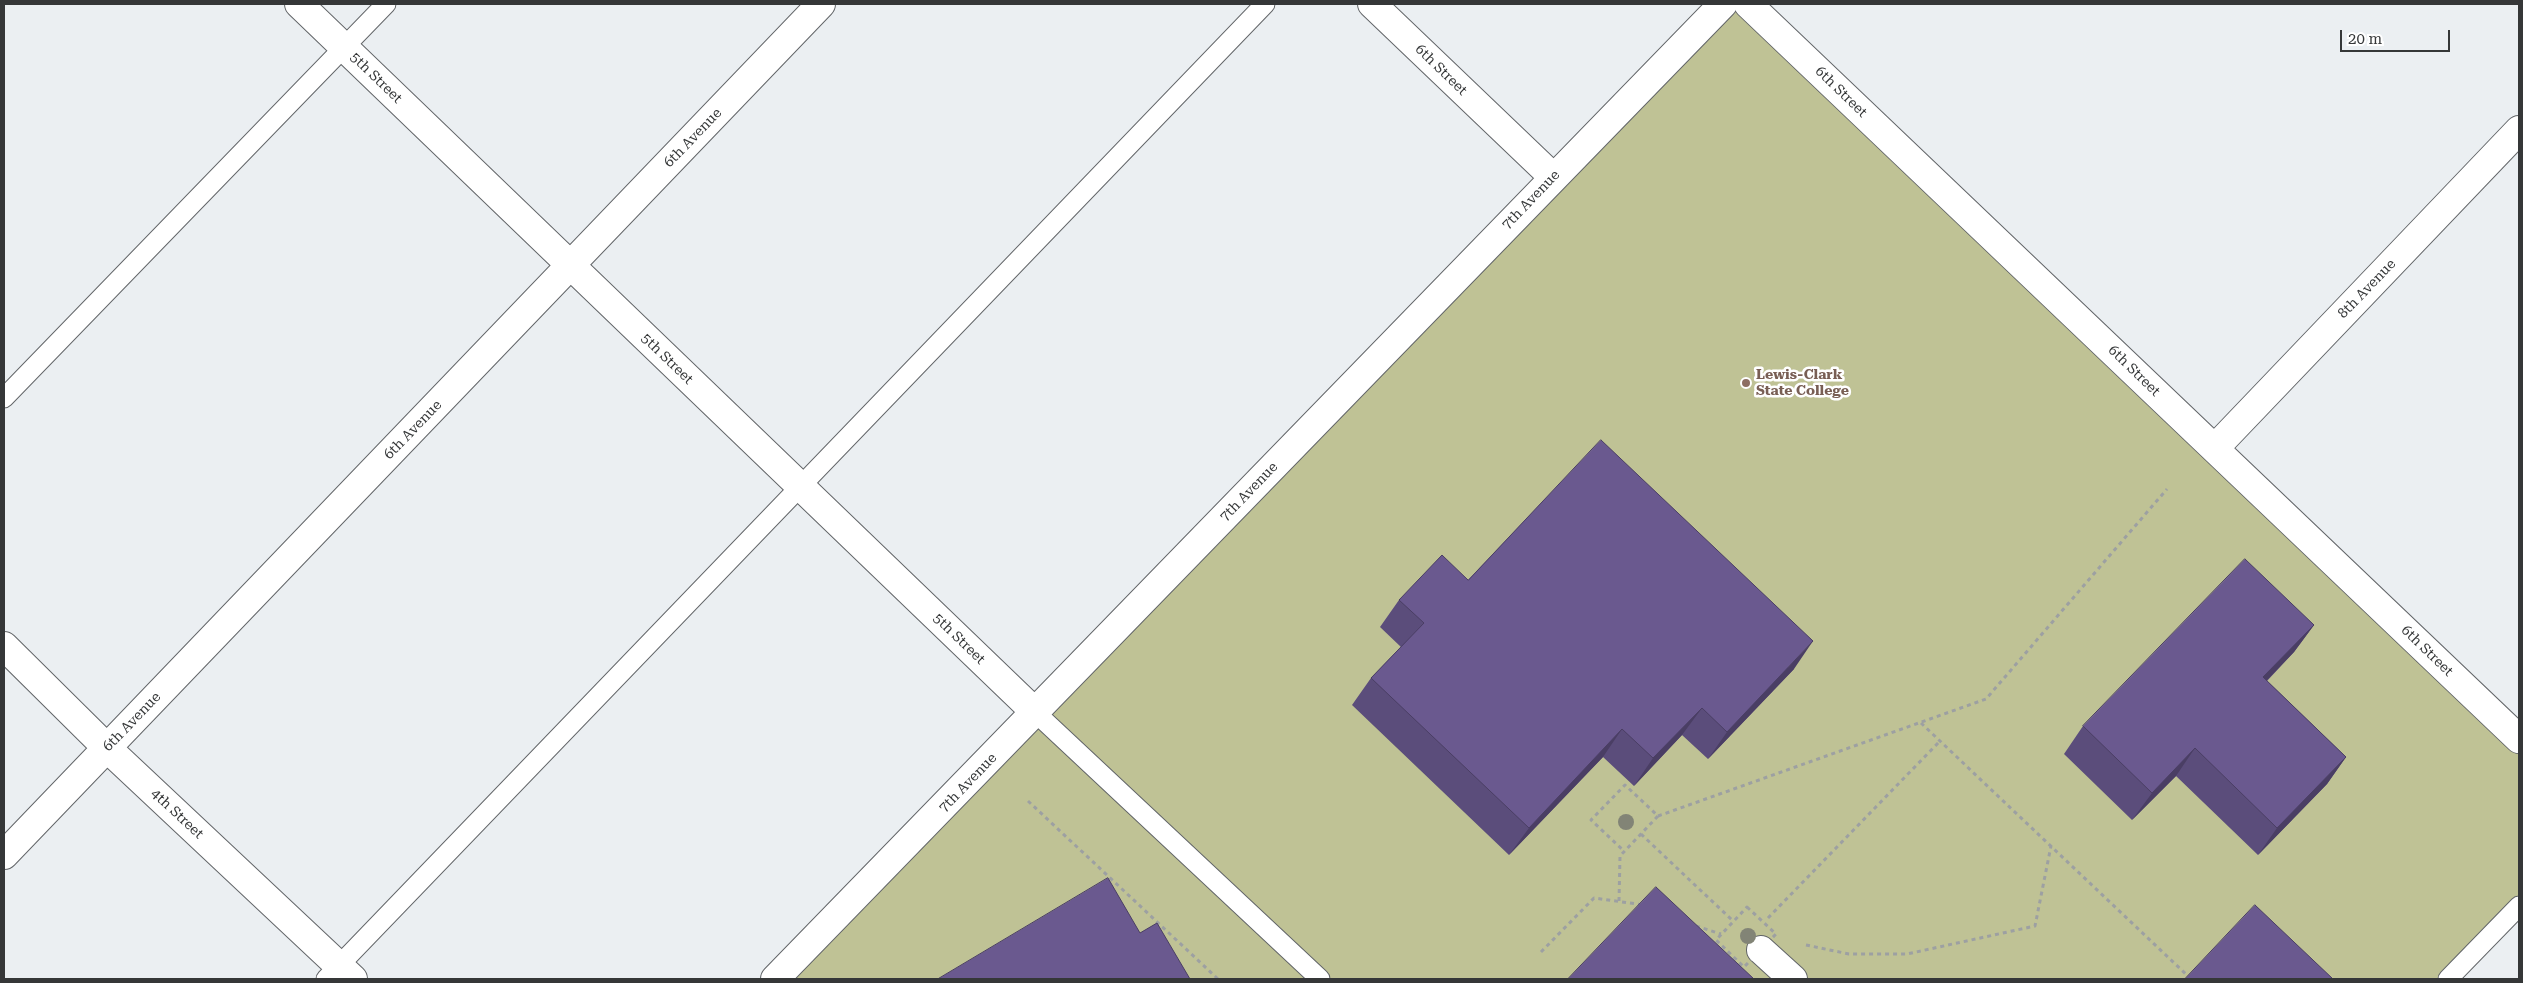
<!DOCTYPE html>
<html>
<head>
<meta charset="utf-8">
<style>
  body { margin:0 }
  #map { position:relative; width:2523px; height:983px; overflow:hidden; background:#ebeff2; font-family:"Roboto Serif",serif }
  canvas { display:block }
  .frame { position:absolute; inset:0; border:5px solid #353738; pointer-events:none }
  .scale { position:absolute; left:2340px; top:30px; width:110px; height:22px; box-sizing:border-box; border:2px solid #353738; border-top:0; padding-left:6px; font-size:15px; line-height:18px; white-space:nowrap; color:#353738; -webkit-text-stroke:4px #fff; paint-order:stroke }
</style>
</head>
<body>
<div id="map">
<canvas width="2523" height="983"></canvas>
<div class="frame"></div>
<div class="scale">20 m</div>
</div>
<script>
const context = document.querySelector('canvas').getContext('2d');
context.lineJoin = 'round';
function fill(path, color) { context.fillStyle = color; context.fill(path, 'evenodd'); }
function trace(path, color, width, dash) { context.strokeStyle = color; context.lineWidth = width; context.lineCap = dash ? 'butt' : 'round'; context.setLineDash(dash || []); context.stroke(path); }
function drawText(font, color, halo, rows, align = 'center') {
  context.font = font + ' "Roboto Serif",serif'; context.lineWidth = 5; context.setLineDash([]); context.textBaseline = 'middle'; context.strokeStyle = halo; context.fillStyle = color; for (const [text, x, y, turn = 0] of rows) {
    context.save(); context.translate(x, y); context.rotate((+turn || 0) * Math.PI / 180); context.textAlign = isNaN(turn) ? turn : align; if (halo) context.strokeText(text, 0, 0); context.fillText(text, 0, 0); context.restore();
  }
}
const green = new Path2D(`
  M1724,4H1748L2519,740V905L2454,979H773Z`);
const path = new Path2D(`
  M1921,723L2191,979
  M1028,801L1218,979
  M1658,816L1986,699L2167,489
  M1641,834L1733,921
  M1619,901L1620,856L1658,816L1625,785L1591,820L1624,851
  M1747,907L1776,934L1744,967L1716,940Z
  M1768,918L1940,741
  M1696,926L1721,934
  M1806,945L1849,954H1907L2035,926L2051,846
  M1541,952L1594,898L1644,905`);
const service = new Path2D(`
  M4,398L386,4
  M1036,713L1320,979
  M326,979L1265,4
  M2448,979L2519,906`);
const pedestrian = new Path2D(`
  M1761,950L1793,979`);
const minor = new Path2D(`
  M1372,4L1553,177
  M1748,4L2519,739
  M2215,448L2519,130
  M4,646L107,748L353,979
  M4,855L821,4`);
const tertiary = new Path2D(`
  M299,4L1036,713
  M775,979L1723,4`);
const trees = [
  [1626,822],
  [1748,936]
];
const wall = new Path2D(`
  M1468,580L1794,669L1708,759L1682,735L1634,786L1603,757L1509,855L1352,705L1371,678L1401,647L1380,627L1399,600Z
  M2314,625L2294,652L2267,681L2346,757L2327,784L2258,855L2176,776L2132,820L2064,754L2083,726Z`);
const shadedWall = new Path2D(`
  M2314,625L2294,652L2244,704L2263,677Z
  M1813,641L1794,669L1708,759L1727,732Z
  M1702,708L1682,735L1634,786L1653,758Z
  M1622,729L1603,757L1509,855L1529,828Z
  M2195,748L2176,776L2132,820L2152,793Z
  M2346,757L2327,784L2258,855L2277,828Z`);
const building = new Path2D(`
  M1601,440L1813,641L1727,732L1702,708L1653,758L1622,729L1529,828L1371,678L1424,623L1399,600L1442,555L1468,580Z
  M2245,559L2314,625L2263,677L2346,757L2277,828L2195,748L2152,793L2083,726Z
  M1108,878L1140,933L1157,923L1190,979H938Z
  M1656,887L1754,979H1568Z
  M2255,905L2333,979H2185Z`);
const markers = [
  [1746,383,5,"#8d6e63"]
];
const streetNames = [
  ["6th Street",1441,70,44],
  ["5th Street",376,78,44],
  ["6th Street",1841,92,44],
  ["6th Avenue",693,138,-46],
  ["7th Avenue",1531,200,-46],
  ["8th Avenue",2367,289,-46],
  ["5th Street",667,359,44],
  ["6th Street",2134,371,44],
  ["6th Avenue",413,430,-46],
  ["7th Avenue",1249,492,-46],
  ["5th Street",959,639,44],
  ["6th Street",2427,651,44],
  ["6th Avenue",132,722,-46],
  ["7th Avenue",968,783,-46],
  ["4th Street",177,814,43]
];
const educationNames = [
  ["Lewis-Clark",1756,375],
  ["State College",1756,391]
];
fill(green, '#bfc295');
trace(service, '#626568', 21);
trace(pedestrian, '#626568', 30);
trace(minor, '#626568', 30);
trace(tertiary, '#626568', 30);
trace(path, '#9da0a2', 3, [4, 4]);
trace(service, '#fff', 19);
trace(pedestrian, '#fff', 28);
trace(minor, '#fff', 28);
trace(tertiary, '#fff', 28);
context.fillStyle = '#828476';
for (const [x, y] of trees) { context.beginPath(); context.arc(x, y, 8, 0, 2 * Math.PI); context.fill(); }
fill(wall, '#5b4d7b');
fill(shadedWall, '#4a3e64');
fill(building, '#6a598f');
trace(building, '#4a3e64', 1);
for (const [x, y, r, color] of markers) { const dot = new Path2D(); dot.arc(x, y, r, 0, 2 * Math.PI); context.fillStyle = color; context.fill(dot); trace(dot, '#fff', 2); }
drawText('14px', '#353738', '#fff', streetNames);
drawText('bold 14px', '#785e54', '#fff', educationNames, 'left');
</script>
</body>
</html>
